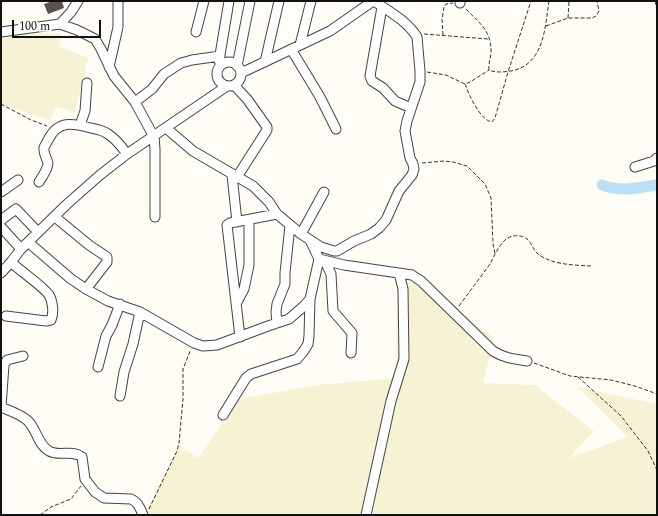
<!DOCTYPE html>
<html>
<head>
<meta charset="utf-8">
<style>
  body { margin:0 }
  #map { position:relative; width:658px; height:516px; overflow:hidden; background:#fffdf5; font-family:Spectral,serif }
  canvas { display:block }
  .frame { position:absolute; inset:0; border:2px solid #111; pointer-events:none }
  .scale { position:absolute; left:12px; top:20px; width:89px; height:18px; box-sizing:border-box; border:2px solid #111; border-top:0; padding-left:5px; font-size:12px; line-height:14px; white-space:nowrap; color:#111; -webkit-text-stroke:3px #fff; paint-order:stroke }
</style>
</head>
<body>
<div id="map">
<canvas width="658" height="516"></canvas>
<div class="frame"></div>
<div class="scale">100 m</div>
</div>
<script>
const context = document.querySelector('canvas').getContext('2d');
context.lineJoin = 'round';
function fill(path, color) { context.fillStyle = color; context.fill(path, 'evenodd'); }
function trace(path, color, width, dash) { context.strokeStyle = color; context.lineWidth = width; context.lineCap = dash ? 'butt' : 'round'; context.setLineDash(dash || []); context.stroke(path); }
const farmland = new Path2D(`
  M62,33L59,46L88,58L75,112L55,107L51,121L1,104V35Z
  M420,282L494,338L483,383L535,385L594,431L569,458L628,437L577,387L657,404V515H145L179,445L198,458L239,399L317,385L396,378L397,285Z`);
const river = new Path2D(`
  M602,185C619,192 639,188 657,185`);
const building = new Path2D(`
  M53,1H62L64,8L48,14L44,4Z`);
const path = new Path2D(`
  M655,1L657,10
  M466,9C479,23 491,30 491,51C491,58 488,64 489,70C495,73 504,72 511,71C544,65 545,28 549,1
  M568,18L569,1
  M546,26L568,18H592L596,16L599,11L597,1
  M424,34L488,39
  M443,35L442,20L444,7L446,4L453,3
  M427,72L446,75L465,84L470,82L489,70
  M465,84C469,95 480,120 492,122L495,118L508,72L531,1
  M1,104L31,120L47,126
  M422,163L444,161L453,162L467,166L485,184L491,198L493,244L495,254
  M459,306C469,292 480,278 490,264C494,256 498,247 505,240C510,235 521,234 527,239C532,243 533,250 538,254C552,265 574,265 591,266
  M534,363L570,376L611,380L635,386L657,394
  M578,377L621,416L648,451L657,470
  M149,509L177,451L179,443L183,399V369L191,349
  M40,515L51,507L71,499L81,486`);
const minor = new Path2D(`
  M460,1V3
  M382,7L370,76L372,81L383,88L395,101L411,108
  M60,24L71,12L78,1
  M1,32L60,24L77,30L95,39L101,49L114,76L135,102L154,137L155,149V217
  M196,32L204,1
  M300,45L311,1
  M291,49L320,97L336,129
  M219,61L229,1
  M265,62L279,1
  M217 74a12 12 0 1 1 24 0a12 12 0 1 1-24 0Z
  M237,66L250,1
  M109,67L118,27V1
  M241,73L330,31L373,1
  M234,85L247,99L267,127V130L237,177
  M135,102L152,89L164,74L181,63L192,60L220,56
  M80,125L85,111L87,83
  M166,128L193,151L253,186L269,202L277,214L301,234L321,247L334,251H337L354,241L371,234L379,228L386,220L399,191L412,175L414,169L413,164L410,158L405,131L407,121L420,82V71L417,37C407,21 390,12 374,1
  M635,167L654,161L657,158
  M232,175L237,222
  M39,182C42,177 48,169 48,163C47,158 43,154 44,148C45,145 47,142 48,140C58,120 72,123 91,128C96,129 103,130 108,134C116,139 122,147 127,154
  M1,192L18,180
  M55,217L89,245L107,257V262L86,289
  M1,220L16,209L38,232
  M1,227L21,249
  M301,234L324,192
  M28,242L71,279L86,289L108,301L140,312L194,343L203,346L217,345L268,326L289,319L304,306L310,299L319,259L310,240
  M319,259L344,265L412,275L421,281L493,351C504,358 514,359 527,361
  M325,261L331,274L333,311L352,333L351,353
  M1,273L11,262L21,249L66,205L100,175L127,154L227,86
  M236,304L244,289L249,265V220
  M6,316L46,321L51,320C54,313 53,302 49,295C43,286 20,271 11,262
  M277,323L276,312L277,304L285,284V273L290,225
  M240,337L227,225L230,223L277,214
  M98,367L106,336L112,325L120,304
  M120,396L124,372L133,344L140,312
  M1,407C10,411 21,414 28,421C37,430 38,445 49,451C59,457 72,449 82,457L85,479L95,492L104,498L131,499C138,502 140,508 143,515
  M1,407L4,365L7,360L23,356
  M223,415L246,378L251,374L297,359L303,352L308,344L309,336L310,299
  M366,515L391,401L404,359L403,289L399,273`);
fill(farmland, '#f6f3d4');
trace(river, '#b9e0f7', 11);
fill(building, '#5a524d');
trace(minor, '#444', 11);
trace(path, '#333', 1, [4, 2]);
trace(minor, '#fff', 9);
</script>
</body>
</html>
